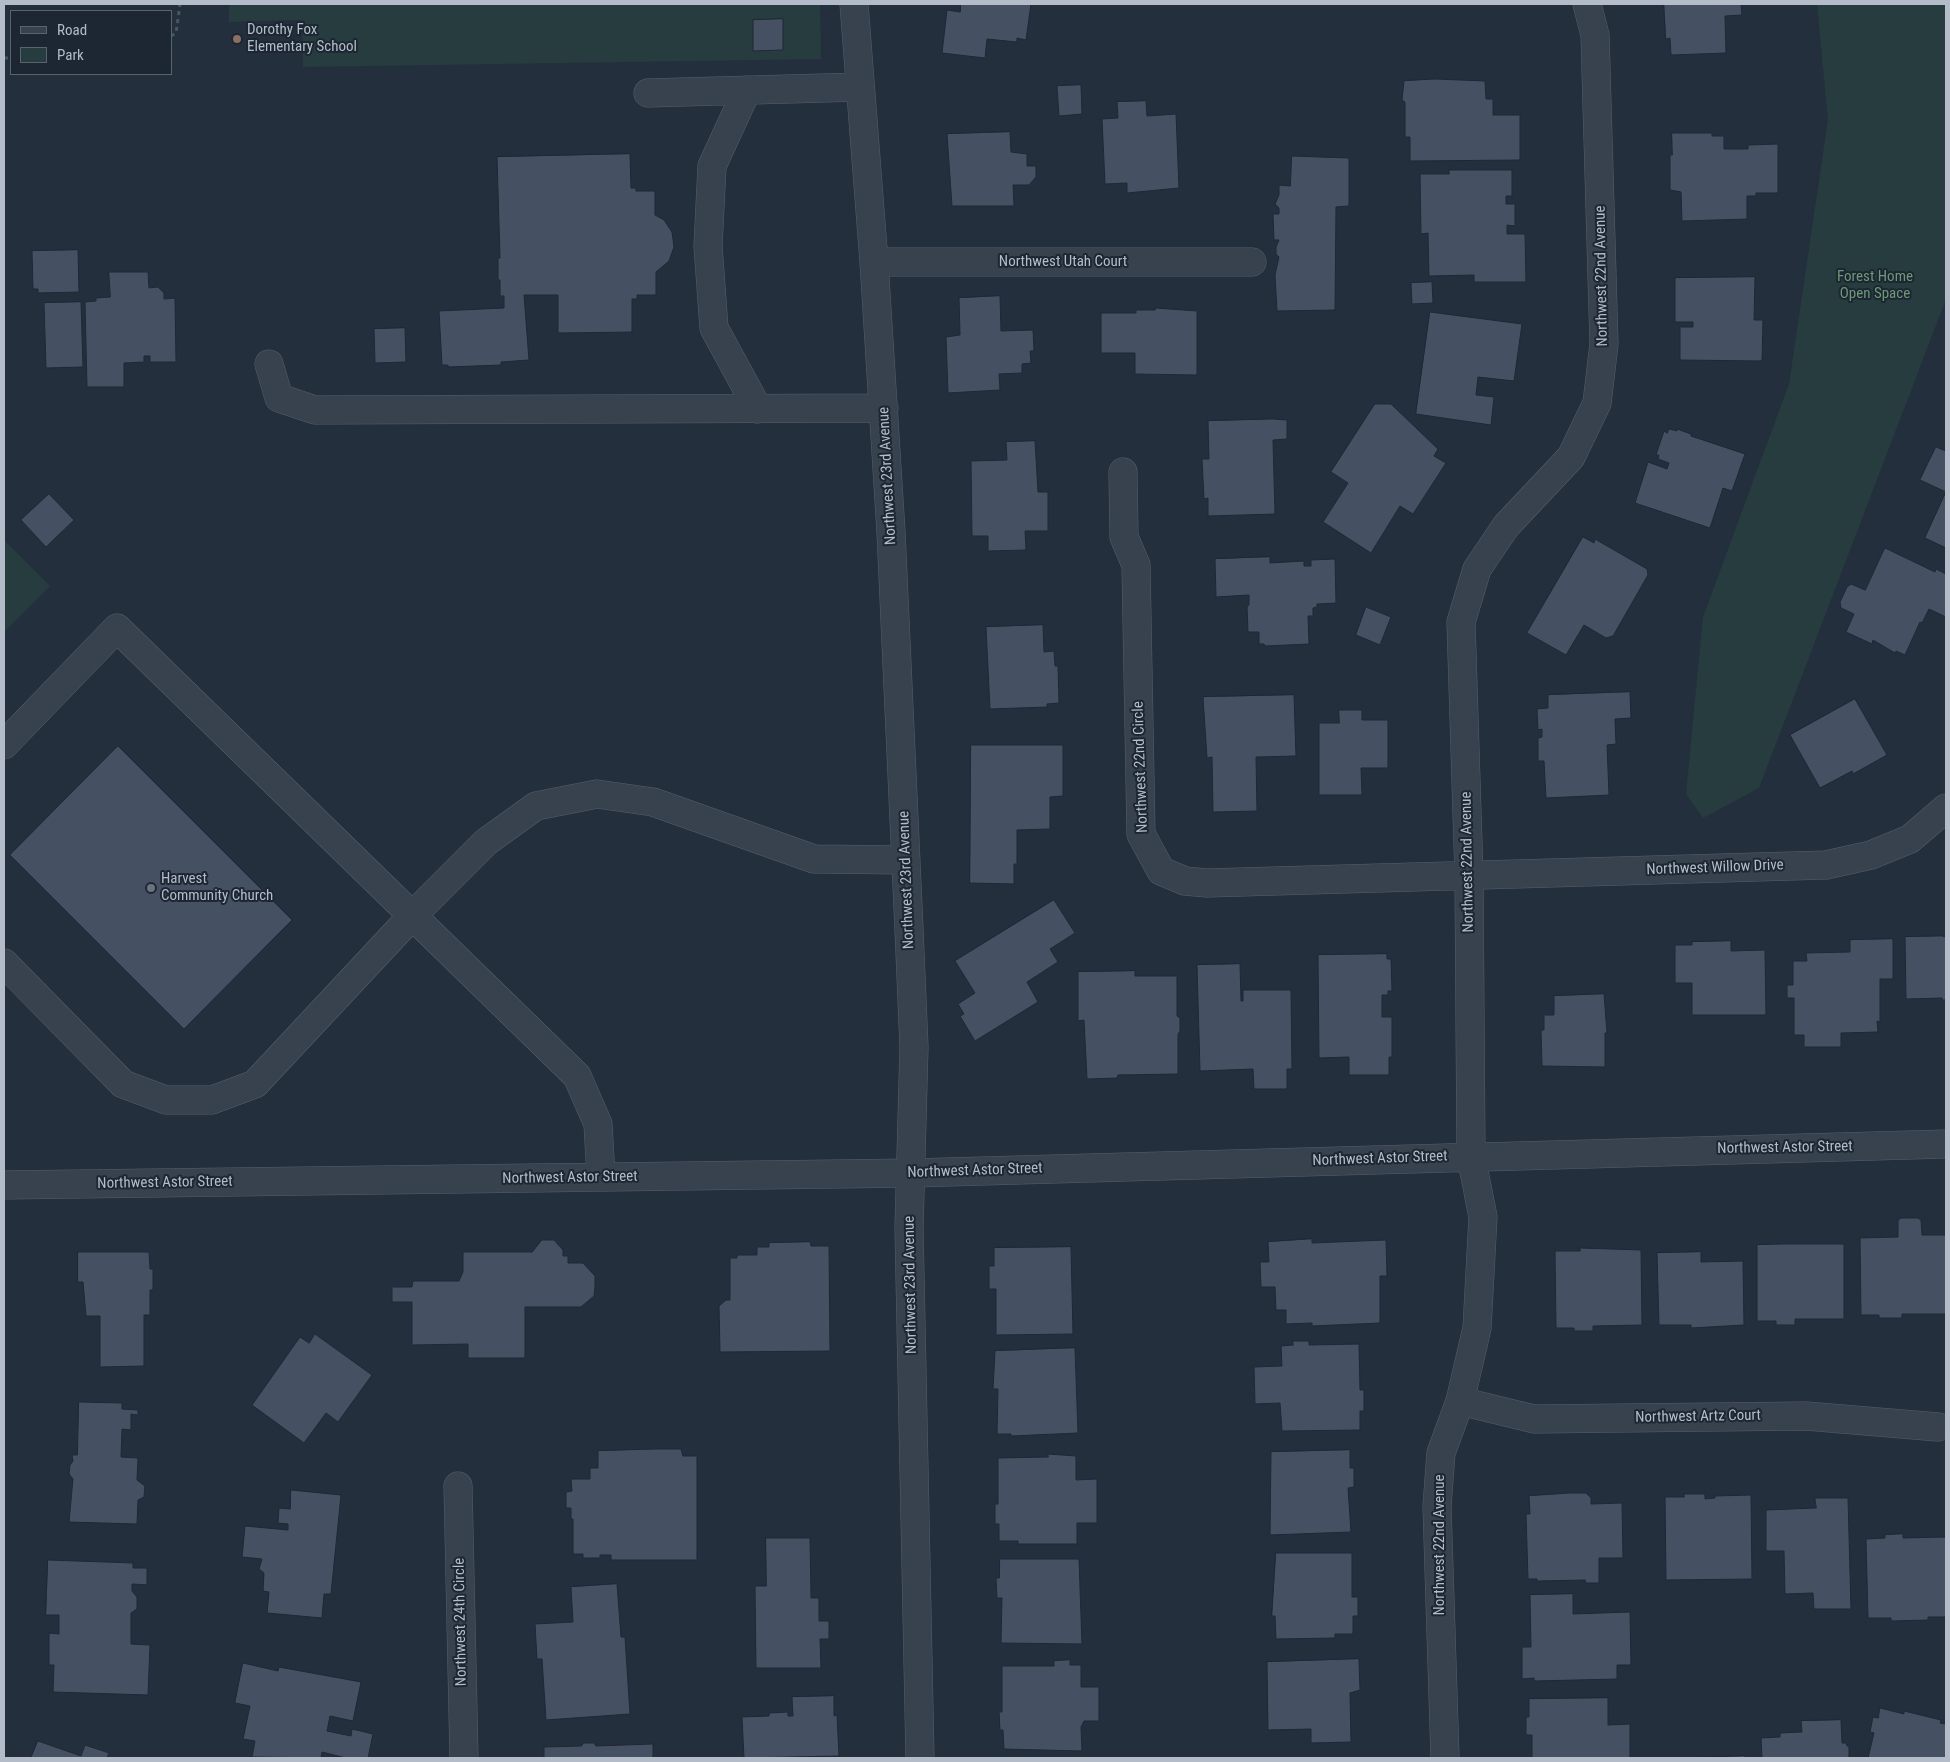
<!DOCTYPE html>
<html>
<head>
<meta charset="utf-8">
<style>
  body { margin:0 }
  #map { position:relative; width:1950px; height:1762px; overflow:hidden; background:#242f3e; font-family:"Roboto Condensed",sans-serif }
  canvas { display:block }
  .frame { position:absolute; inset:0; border:5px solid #b4bcc9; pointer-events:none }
  .legend { position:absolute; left:10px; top:10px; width:162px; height:65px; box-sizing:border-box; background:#1d2633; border:1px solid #59626f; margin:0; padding:6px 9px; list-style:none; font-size:15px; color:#b4bcc9 }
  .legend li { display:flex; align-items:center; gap:10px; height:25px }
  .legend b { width:25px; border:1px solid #59626f }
</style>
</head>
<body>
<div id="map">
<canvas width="1950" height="1762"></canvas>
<div class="frame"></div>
<ul class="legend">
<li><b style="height:6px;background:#38414e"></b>Road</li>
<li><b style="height:14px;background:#263c3f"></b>Park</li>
</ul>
</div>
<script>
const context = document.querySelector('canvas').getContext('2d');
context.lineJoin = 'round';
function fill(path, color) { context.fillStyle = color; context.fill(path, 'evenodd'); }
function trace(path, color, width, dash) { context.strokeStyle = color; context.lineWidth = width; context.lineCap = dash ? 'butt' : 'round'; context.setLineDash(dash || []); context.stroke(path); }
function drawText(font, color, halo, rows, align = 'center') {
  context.font = font + ' "Roboto Condensed",sans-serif'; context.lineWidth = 4; context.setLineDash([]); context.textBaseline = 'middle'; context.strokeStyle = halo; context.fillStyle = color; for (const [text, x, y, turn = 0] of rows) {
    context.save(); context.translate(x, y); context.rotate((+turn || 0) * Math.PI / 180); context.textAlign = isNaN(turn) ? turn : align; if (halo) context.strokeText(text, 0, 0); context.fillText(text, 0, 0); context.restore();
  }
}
const green = new Path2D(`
  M229,4H820L821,59L303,67L302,20L229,22Z
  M1817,4H1946V299L1759,788L1703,818L1686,794L1703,617L1789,384L1828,120Z
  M4,540L50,586L4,632Z`);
const building = new Path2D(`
  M961,4H1031L1026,40L1017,38V42L987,39L985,58L942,53L947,10L960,12Z
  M1664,4H1741L1742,15L1725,16L1726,53L1671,55L1670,38L1666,39Z
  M783,19V50L753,51V20Z
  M1435,79L1485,81L1486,99H1493V115H1520V160L1410,161V137H1405V102L1402,100L1404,81Z
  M1081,85L1082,114L1059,116L1057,86Z
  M1146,101L1147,116L1176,114L1179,188L1127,193V183L1105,184L1102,119L1118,118L1117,102Z
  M1010,132L1011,152L1027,154V166H1036V177L1029,185H1013L1014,206H952L947,134Z
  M1672,133H1712V136H1724V149H1748V145L1778,144V193H1756V196H1747V219L1682,221L1681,192L1670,190V155H1672Z
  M630,154L631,188H636V191H655V215L664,220L672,232L674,247L669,261L656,272V295H637V299H632V332L558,333V295H524L529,360L501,362V365L448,367V365H442L439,311L504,308V296H500V280H498V258H500L497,157Z
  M1292,156L1349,158V206L1336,207L1335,310L1277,311L1275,275L1279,257L1276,254V247L1279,240H1274L1273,214H1279V208L1275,204L1279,195V185L1290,186Z
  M1449,170H1512V196H1506V204H1515V226L1507,225V234H1525L1526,282H1474V275L1429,276L1428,233L1421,234L1420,174H1449Z
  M78,250L79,292L38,293V289H33L32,251Z
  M109,272H148L149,288L158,287L164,293V299L175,298L176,362H150V356H144V362L124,363V387H87L85,302L96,301V298L110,297Z
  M1755,277L1754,320H1763L1762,361L1680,360V327H1693V322H1675V278Z
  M1432,282L1433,303L1412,304L1411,283Z
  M1000,296L1001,331L1033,330L1034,351H1030L1031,363L1022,364V373L999,374L1000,390L948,393L946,337L960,335L959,298Z
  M81,302L83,367L46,368L44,303Z
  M1155,308L1197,311V375L1135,374V353H1101V313H1136V310H1155Z
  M1430,312L1522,324L1514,381L1478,377L1476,395L1494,397L1491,425L1416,414Z
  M405,328L406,362L375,363L374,329Z
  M1375,404H1391L1438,449L1434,456L1446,463L1413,514L1400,506L1371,553L1323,522L1348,483L1331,472Z
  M1273,419L1287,420V439L1273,440L1275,514L1208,516V498L1204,499L1202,459H1209L1208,421Z
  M1669,429L1677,431V429L1691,434V436L1745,454L1732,491L1723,488L1710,528L1635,503L1648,462L1667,469L1669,463L1658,459L1659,455H1656L1664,431L1667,433Z
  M1035,441L1038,492H1048V531H1025L1026,550L988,551V536H972L971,461L1007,460L1006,442Z
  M1936,447L1946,451V492L1920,480Z
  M1946,492V548L1925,538Z
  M49,494L74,520L46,547L21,520Z
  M1583,537L1594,543L1595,539L1647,569L1648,575L1613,636L1606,638L1584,625L1566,655L1527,633Z
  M1885,548L1935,572L1936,569L1946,574V617L1929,609L1922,623L1920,622L1905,655L1896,651L1895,653L1873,640L1872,644L1846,632L1854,614L1841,608L1840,602L1847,587L1851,584L1865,590Z
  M1270,557V563L1304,561V566H1311V560L1335,559L1336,603L1317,604V607L1313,608V616H1308L1309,644L1265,646L1264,644H1259V632H1248L1247,606L1249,605V595L1216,597L1215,559Z
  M1366,607L1391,617L1380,645L1356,635Z
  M1043,625L1044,652L1054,651L1055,666H1058L1059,703L1047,704V707L990,709L986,627Z
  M1630,692L1631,718L1615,719L1616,744L1607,745L1609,795L1546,798L1544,761H1538V738L1542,737V729L1538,730L1537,709L1548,708V695Z
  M1294,695L1296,756L1256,757L1257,811L1213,812L1212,757L1207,758L1203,697Z
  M1855,699L1887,755L1853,774L1852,771L1820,788L1790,735Z
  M1339,710H1362V720H1388V768H1361L1362,795H1319V723H1339Z
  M971,745H1063V796L1050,797V829L1017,830V864H1014V884L970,883Z
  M118,746L292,920L184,1029L10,855Z
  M1054,900L1075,933L1050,949L1058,962L1027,982L1038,1002L975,1041L960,1016L964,1014L958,1004L975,993L955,961Z
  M1942,936L1946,937V1000H1942V998L1906,999L1905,937Z
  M1893,939V979H1880V1022L1877,1021L1878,1032L1841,1033V1047H1804V1035H1794V998H1787V985H1793V961H1807L1806,953L1850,952V940Z
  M1731,941V951L1765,950L1766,1015H1692V983H1675V945H1692V942Z
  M1387,954V959H1391L1392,991H1388V995H1382V1017H1392V1057H1389V1075H1349V1057L1319,1058L1318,955Z
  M1240,964L1241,1001H1243V990H1291L1292,1069H1287V1089H1254L1253,1069L1200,1071L1197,965Z
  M1135,971V976H1177V1016L1180,1018V1031L1178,1034V1074L1118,1075L1117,1078L1087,1079L1084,1020L1078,1021V972Z
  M1604,994L1607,1033H1605V1067L1542,1066L1541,1030H1544V1015H1554V996Z
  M1901,1218H1918L1921,1220L1922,1235H1946V1314H1902V1318H1879V1315H1861L1860,1238L1898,1237V1221Z
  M1312,1239V1243L1386,1240L1387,1276H1380V1323L1312,1326V1323L1286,1324V1310H1276L1275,1287H1261L1260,1262H1269L1268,1242Z
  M542,1240H554L563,1250V1256H568V1263H583L595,1276V1287L594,1296L581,1307H525V1358H468V1344L412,1345V1302H392V1287H412L413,1281H459L463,1272V1252H532Z
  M810,1242L811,1246H829L830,1351L720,1352L719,1306L726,1300H730V1258H737V1255H757V1247H769V1243Z
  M1782,1244H1844V1319H1795V1325H1776V1321H1757V1245Z
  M1071,1247L1073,1334L996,1335V1289H989V1266H994V1248Z
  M1580,1248L1641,1250L1642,1325L1593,1326V1331H1574V1328H1556L1555,1251H1580Z
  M78,1252H149L150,1269H153V1290H150V1315H144V1366L100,1367V1316H86L83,1282H78Z
  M1701,1252V1262L1743,1261L1744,1325L1691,1328V1325H1659L1657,1253Z
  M315,1334L372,1375L338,1422L326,1413L304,1443L252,1405L300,1337L309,1343Z
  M1293,1341H1309V1345L1359,1344L1360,1390H1364V1411H1360V1430L1282,1431L1280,1403L1255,1404L1254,1367L1282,1366L1281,1346L1293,1345Z
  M1075,1348L1078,1433L1011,1436V1434H997L998,1389H993L995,1351Z
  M79,1402L122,1403V1409L138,1410V1415L131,1414V1430L122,1429L121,1457L138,1458L137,1480L145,1486L144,1497L138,1500L137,1524L69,1522L73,1479L69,1474L70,1465L73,1461L72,1455H77Z
  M656,1449H681L683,1456H697V1560H611V1555H600V1558H583V1554H573V1519H571V1508H566V1492L572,1491L571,1479H590V1468H598V1451Z
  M1350,1450V1468H1354V1487L1348,1488L1351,1532L1270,1535L1271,1452Z
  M1048,1454L1076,1456V1480L1097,1479V1523H1077V1544H1018V1541H999V1524H995V1504H998V1458L1048,1457Z
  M291,1490L341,1495L331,1594H324L322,1618L267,1613L269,1592L263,1591L264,1573L259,1569L262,1559L242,1557L245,1526L288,1530V1524L278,1523L279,1508L290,1509Z
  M1571,1493H1586L1591,1498V1504L1622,1503L1623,1558H1599V1583H1586L1585,1580L1537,1581V1579H1528L1526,1514H1530L1529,1496Z
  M1684,1494H1705V1499L1715,1498V1496L1751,1495L1752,1579L1666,1580L1665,1497H1684Z
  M1815,1498H1848L1851,1609H1814L1813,1593L1785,1594L1784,1551H1766V1510L1816,1508Z
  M1903,1534V1538L1946,1537V1617H1928V1620L1891,1621V1618H1868L1866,1539L1885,1538V1535Z
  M766,1538H810L811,1598H819V1621H829V1639H820L821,1668H756L755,1586H766Z
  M1276,1553H1352V1597H1358V1616H1353V1634H1335V1638L1276,1639L1275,1616H1272Z
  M1000,1559H1079L1082,1644L1001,1643L1002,1598H997L996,1578H999Z
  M48,1560L133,1563V1568H147V1585L132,1584V1591L137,1597V1609L131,1613V1644L150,1645L148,1695L53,1692L54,1665H49V1633L59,1634V1615H46Z
  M617,1584L621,1637H625L630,1714L546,1720L542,1659H537L535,1624L573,1622L571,1587Z
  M1573,1594V1614L1630,1612L1631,1665H1617V1679L1534,1681V1678L1522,1679V1647H1531L1530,1595Z
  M1359,1659L1360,1690L1350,1693L1351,1742L1311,1743V1729L1268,1730L1267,1662Z
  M1070,1660V1665H1081V1687H1099V1721H1084L1081,1727L1082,1751L1004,1749L1003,1730H1000L999,1712H1002V1666H1054V1661Z
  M243,1663L278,1671L279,1667L361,1682L353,1721L330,1716L327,1731L351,1736L352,1729L373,1734L368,1758H346L322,1752L321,1758L252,1757L255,1741L243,1739L250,1706L235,1703Z
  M834,1696V1716L837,1715L839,1756L744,1758L742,1717L769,1716V1713L788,1712V1716H793L792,1697Z
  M1608,1698V1725L1630,1724V1758H1532V1735H1526V1717H1529V1699Z
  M1880,1708L1904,1714V1711L1941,1720L1940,1723L1946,1724V1758H1868L1874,1733L1870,1732L1873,1717L1878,1718Z
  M1841,1720L1842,1743H1846L1847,1746H1849V1758H1762L1761,1738L1780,1737V1733L1802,1732L1801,1721Z
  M38,1741L81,1756L85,1745L109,1753L107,1758H31Z
  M584,1743H594L596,1746L653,1744V1758H544V1747L581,1746Z
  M1745,1756V1758H1681Z`);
const path = new Path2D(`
  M171,36L176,33L180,4
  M4,58H11`);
const minor = new Path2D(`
  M854,4L874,262L891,532L909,929L914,1047L909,1228L920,1758
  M747,90L712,166L708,246L714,328L758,409
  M648,93L859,87
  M874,262H1252
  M269,364L279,398L315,410L884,408
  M1123,472L1124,537L1136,565L1141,834L1161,871L1185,881L1207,883L1826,865L1871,855L1910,839L1946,808
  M4,745L117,628L577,1076L598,1124L601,1177
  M4,963L123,1084L166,1100H212L255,1084L412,916L486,842L536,806L597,794L653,802L814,859L906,860
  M4,1185L912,1173L1946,1144
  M1460,1401L1534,1419L1806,1416L1938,1427
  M458,1486L464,1758
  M1445,1758L1437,1506L1441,1453L1460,1401L1477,1328L1483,1217L1471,1156L1469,876L1461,622L1477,569L1506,526L1571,457L1597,403L1604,344L1595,35L1587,4`);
const markers = [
  [237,39,5,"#8d6e63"],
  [151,888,5,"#6b7280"]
];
const poiNames = [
  ["Dorothy Fox",247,30],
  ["Elementary School",247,47],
  ["Harvest",161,879],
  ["Community Church",161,896]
];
const streetNames = [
  ["Northwest Utah Court",1063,262],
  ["Northwest 22nd Avenue",1602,276,-91],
  ["Northwest 23rd Avenue",888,476,-93],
  ["Northwest 22nd Circle",1141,767,-92],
  ["Northwest 22nd Avenue",1468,862,-91],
  ["Northwest Willow Drive",1715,868,-2],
  ["Northwest 23rd Avenue",907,880,-92],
  ["Northwest Astor Street",1785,1148,-1],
  ["Northwest Astor Street",1380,1159,-2],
  ["Northwest Astor Street",975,1171,-2],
  ["Northwest Astor Street",570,1178,-1],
  ["Northwest Astor Street",165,1183,-1],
  ["Northwest 23rd Avenue",911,1285,-91],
  ["Northwest Artz Court",1698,1417,-1],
  ["Northwest 22nd Avenue",1440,1545,-90],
  ["Northwest 24th Circle",461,1622,-91]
];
const parkNames = [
  ["Forest Home",1875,277],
  ["Open Space",1875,294]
];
fill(green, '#263c3f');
fill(building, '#455162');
trace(building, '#1f2835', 1);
trace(minor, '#565f6c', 29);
trace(path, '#44595c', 3, [4, 4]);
trace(minor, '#38414e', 28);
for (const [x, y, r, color] of markers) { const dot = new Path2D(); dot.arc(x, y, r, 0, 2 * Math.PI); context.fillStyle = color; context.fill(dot); trace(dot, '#1d2633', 2); }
drawText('15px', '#b4bcc9', '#1d2633', poiNames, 'left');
drawText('15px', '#b4bcc9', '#1d2633', streetNames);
drawText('15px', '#6b9a76', '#1d2633', parkNames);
</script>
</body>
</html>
